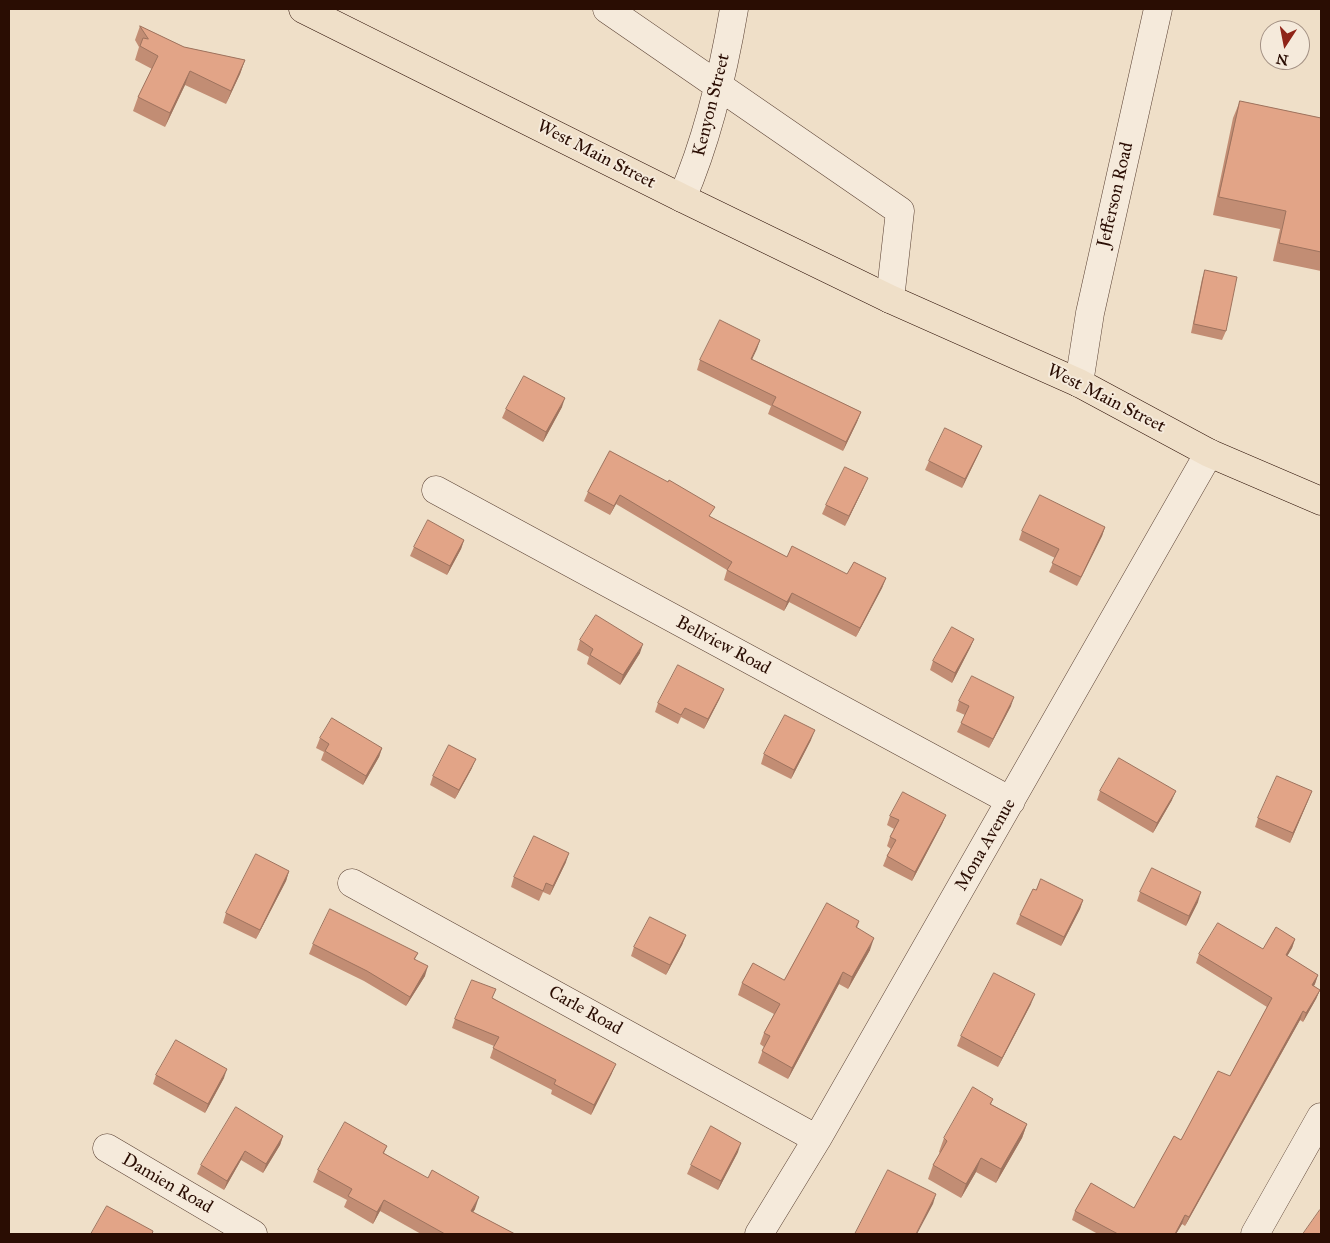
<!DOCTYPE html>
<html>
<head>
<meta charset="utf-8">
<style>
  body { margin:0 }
  #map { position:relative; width:1330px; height:1243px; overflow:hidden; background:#efdfc8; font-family:"IM FELL Great Primer",serif }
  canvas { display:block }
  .frame { position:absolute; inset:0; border:10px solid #2a0d03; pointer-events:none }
  .north { position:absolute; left:1260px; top:20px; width:50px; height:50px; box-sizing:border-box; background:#f5eadb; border:1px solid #a49285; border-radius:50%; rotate:191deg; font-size:14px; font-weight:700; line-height:20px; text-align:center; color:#2a0d03 }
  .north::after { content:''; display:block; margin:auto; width:18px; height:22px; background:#8f2418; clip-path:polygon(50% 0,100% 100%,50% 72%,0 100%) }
</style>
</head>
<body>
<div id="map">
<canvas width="1330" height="1243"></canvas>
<div class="frame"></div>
<div class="north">N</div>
</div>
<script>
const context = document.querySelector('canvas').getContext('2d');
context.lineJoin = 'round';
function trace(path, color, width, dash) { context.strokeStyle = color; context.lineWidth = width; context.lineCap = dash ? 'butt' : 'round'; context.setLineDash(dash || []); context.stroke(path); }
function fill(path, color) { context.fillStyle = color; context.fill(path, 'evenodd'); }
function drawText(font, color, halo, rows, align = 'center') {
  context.font = font + ' "IM FELL Great Primer",serif'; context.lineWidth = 4; context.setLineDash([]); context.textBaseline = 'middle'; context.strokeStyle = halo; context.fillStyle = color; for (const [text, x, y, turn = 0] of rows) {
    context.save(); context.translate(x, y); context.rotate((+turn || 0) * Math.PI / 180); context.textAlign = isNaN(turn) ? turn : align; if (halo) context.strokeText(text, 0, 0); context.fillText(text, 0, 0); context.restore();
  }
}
const minor = new Path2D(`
  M607,9L900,211L890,299
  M682,198C708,138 723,74 734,9
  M1079,383L1090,313L1158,9
  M436,490L1011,801
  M352,883L817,1139
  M107,1148L253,1234
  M759,1234L817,1139L1209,453
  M1255,1234L1321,1117`);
const primary = new Path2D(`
  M303,9L682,198L890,299L1079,383L1209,453L1321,501`);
const wall = new Path2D(`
  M140,26L184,47L245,60L240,74L226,104L185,85L165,127L133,111L138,97L152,69L135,60L139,47L135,40Z
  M1240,101L1321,118V271L1273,261L1280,229L1213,215L1233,118Z
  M1205,270L1226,331L1222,340L1191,333L1202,279Z
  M760,340L752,359L861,412L857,422L843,451L768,414L771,406L697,370L700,360Z
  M562,407L543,442L502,418L506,409Z
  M982,446L978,455L962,488L925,470L929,461Z
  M610,451L711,517L787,557L847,574L886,578L882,588L856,637L789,602L784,611L724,580L727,570L616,504L610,515L584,501L588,492Z
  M864,487L845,526L822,514L826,505Z
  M1105,527L1102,536L1077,586L1049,572L1055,558L1019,540L1022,531Z
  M464,540L461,549L447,575L410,556L414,547Z
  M974,639L970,648L952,683L930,670L933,661Z
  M580,640L640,653L620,685L587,664L589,657L577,650Z
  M720,698L704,729L681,717L678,724L655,712L658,703Z
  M959,701L1011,706L989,748L957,732L965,715L956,711Z
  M320,738L382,748L379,757L363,785L321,760L324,752L316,748Z
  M811,740L791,779L761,764L764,754Z
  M472,768L455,799L430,785L433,776Z
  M1100,791L1172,800L1153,833L1097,800Z
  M1312,791L1290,843L1255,827L1258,818Z
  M946,815L942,824L912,881L883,866L887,856L891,849L887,846L890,837L894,829L887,825L890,816Z
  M566,862L550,895L543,892L539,901L511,887L514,877Z
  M289,871L286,881L256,939L223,923L226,913Z
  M1036,890L1083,900L1080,909L1061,946L1016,924L1020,915Z
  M1140,892L1198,902L1186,926L1137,901Z
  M859,921L857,928L870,950L848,989L839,984L788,1079L758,1063L764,1047L760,1044L764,1033L774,1014L738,995L742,983L784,980Z
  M686,935L682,945L666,975L631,956L634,947Z
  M1295,939L1292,948L1287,956L1318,975L1314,986L1320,990L1316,999L1303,1022L1300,1020L1185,1226L1182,1224L1176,1234H1098L1072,1220L1075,1211L1134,1208L1181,1140L1230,1076L1267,1007L1196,963L1199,954L1263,949Z
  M313,944L418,953L415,959L425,976L406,1006L364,981L309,954Z
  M493,998L612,1073L591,1115L551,1094L552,1090L490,1058L494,1046L452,1028L455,1019Z
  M1031,1004L998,1067L957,1046L961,1036Z
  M156,1075L224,1078L205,1113L153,1084Z
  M993,1099L991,1104L1027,1124L1022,1138L996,1183L976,1172L961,1198L928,1179L933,1165L940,1153L939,1152L944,1138Z
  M283,1136L280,1145L263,1173L241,1160L224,1190L197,1174L201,1165Z
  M387,1146L384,1153L475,1209L473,1212L515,1234H421L380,1211L373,1224L344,1207L347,1200L313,1182L318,1170Z
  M738,1152L718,1190L687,1174L691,1165Z`);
const shadedWall = new Path2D(`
  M245,60L240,74L226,104L231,91Z
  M190,71L185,85L165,127L170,113Z
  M760,340L757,349L748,368L751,359Z
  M565,398L562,407L543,442L546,432Z
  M861,412L857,422L843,451L846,442Z
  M982,446L978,455L962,488L965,479Z
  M868,478L864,487L845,526L849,516Z
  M620,495L616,504L610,515L614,506Z
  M1105,527L1102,536L1077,586L1081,577Z
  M464,540L461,549L447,575L450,566Z
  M886,578L882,588L856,637L860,628Z
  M792,593L789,602L784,611L787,602Z
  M974,639L970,648L952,683L955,673Z
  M643,644L640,653L620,685L623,675Z
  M724,689L720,698L704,729L708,719Z
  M1014,697L1011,706L989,748L993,739Z
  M815,730L811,740L791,779L794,770Z
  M382,748L379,757L363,785L366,776Z
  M476,759L472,768L455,799L459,790Z
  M1176,791L1172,800L1153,833L1157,823Z
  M1312,791L1308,801L1290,843L1293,833Z
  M946,815L942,824L912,881L915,872Z
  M569,853L566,862L550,895L553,886Z
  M289,871L286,881L256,939L260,930Z
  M1201,892L1198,902L1186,926L1189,916Z
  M1083,900L1080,909L1061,946L1064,937Z
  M686,935L682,945L666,975L670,965Z
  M874,938L870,950L848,989L852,977Z
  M1295,939L1292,948L1282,965L1286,955Z
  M428,966L425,976L406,1006L410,997Z
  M843,972L839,984L788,1079L792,1068Z
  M1318,975L1315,984L1309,994L1312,985Z
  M1320,990L1316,999L1303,1022L1306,1013Z
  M1035,994L1031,1004L998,1067L1002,1058Z
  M1303,1011L1300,1020L1185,1226L1189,1217Z
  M616,1064L612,1073L591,1115L594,1105Z
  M227,1069L224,1078L205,1113L208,1104Z
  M1027,1124L1022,1138L996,1183L1001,1169Z
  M283,1136L280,1145L263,1173L266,1164Z
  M741,1143L738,1152L718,1190L721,1181Z
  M245,1151L241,1160L224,1190L227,1181Z
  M981,1158L976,1172L961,1198L966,1184Z
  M936,1194L933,1204L917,1234H916Z
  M479,1197L475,1209L467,1222L471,1211Z
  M384,1200L380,1211L373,1224L377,1212Z
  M1185,1215L1182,1224L1176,1234H1175Z`);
const building = new Path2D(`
  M140,26L184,47L245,60L231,91L190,71L170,113L138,97L158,56L140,46L143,38L148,39Z
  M1240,101L1321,118V252L1279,243L1286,211L1219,197Z
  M1205,270L1237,277L1226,331L1194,324Z
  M720,320L760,340L751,359L861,412L846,442L772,405L776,397L700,360Z
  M524,376L565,398L546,432L506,409Z
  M945,428L982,446L965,479L929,461Z
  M610,451L668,482L669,480L715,507L709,516L787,557L792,546L847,574L854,562L886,578L860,628L792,593L787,602L727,570L732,562L620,495L614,506L588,492Z
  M845,467L868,478L849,516L826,505Z
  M1040,495L1105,527L1081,577L1052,563L1059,549L1022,531Z
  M428,520L464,540L450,566L414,547Z
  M596,615L643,644L623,675L590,655L593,649L580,640Z
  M952,627L974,639L955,673L933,661Z
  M678,665L724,689L708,719L685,708L681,715L658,703Z
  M972,676L1014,697L993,739L961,723L969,706L959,701Z
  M785,715L815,730L794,770L764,754Z
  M332,718L382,748L366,776L325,751L329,744L320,738Z
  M449,745L476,759L459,790L433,776Z
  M1119,758L1176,791L1157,823L1100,791Z
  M1277,776L1312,791L1293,833L1258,818Z
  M903,792L946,815L915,872L887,856L896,840L890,837L899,820L890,816Z
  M534,836L569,853L553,886L546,883L543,891L514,877Z
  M256,854L289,871L260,930L226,913Z
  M1152,868L1201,892L1189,916L1140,892Z
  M1041,879L1083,900L1064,937L1020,915L1033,889L1036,890Z
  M827,903L859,921L856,927L874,938L852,977L843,972L792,1068L762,1051L770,1036L764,1033L780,1004L742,983L753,963L784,980Z
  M330,909L418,953L414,959L428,966L410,997L367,971L313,944Z
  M650,917L686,935L670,965L634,947Z
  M1218,923L1263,949L1276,927L1295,939L1286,955L1318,975L1312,985L1320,990L1306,1013L1303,1011L1189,1217L1185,1215L1175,1234H1118L1075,1211L1091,1183L1134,1208L1174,1136L1181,1140L1218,1071L1230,1076L1272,998L1199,954Z
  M994,973L1035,994L1002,1058L961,1036Z
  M472,980L496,989L492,998L616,1064L594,1105L554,1084L556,1080L493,1048L499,1037L455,1019Z
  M176,1040L227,1069L208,1104L156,1075Z
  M973,1087L993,1099L990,1104L1027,1124L1001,1169L981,1158L966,1184L933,1165L947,1141L944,1138Z
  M236,1107L283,1136L266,1164L245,1151L227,1181L201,1165Z
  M345,1122L387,1146L383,1153L428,1178L432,1170L479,1197L471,1211L515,1234H445L384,1200L377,1212L348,1196L352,1189L318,1170Z
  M711,1126L741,1143L721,1181L691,1165Z
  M888,1170L936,1194L916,1234H855Z
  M107,1206L153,1231L152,1234H91Z
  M1320,1210L1321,1211V1234H1303Z`);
const streetNames = [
  ["Kenyon Street",712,105,-76],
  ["West Main Street",596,155,27],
  ["Jefferson Road",1116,195,-77],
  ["West Main Street",1106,399,27],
  ["Bellview Road",723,646,28],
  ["Mona Avenue",986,845,-60],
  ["Carle Road",585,1011,29],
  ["Damien Road",167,1184,30]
];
trace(minor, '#5b4234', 29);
trace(primary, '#2a0d03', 29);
trace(minor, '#f5eadb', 28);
trace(primary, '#efdfc8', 28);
fill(wall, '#c28d74');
fill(shadedWall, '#9e735e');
fill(building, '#e2a487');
trace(building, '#9e735e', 1);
drawText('18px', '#2a0d03', '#f5eadb', streetNames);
</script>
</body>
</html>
